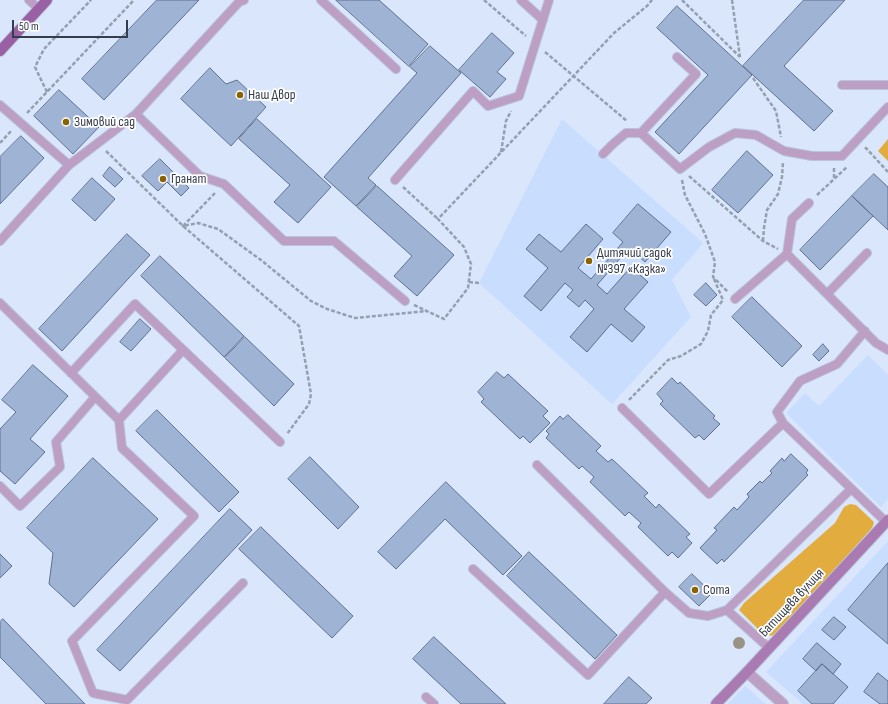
<!DOCTYPE html>
<html>
<head>
<meta charset="utf-8">
<style>
  body { margin:0 }
  #map { position:relative; width:888px; height:704px; overflow:hidden; background:#d9e6fb; font-family:"Sofia Sans Condensed",sans-serif }
  canvas { display:block }
  .scale { position:absolute; left:12px; top:20px; width:116px; height:18px; box-sizing:border-box; border:2px solid #353d4b; border-top:0; padding-left:5px; font-size:12px; line-height:14px; white-space:nowrap; color:#353d4b; -webkit-text-stroke:3px #fff; paint-order:stroke }
</style>
</head>
<body>
<div id="map">
<canvas width="888" height="704"></canvas>
<div class="scale">50 m</div>
</div>
<script>
const context = document.querySelector('canvas').getContext('2d');
context.lineJoin = 'round';
function fill(path, color) { context.fillStyle = color; context.fill(path, 'evenodd'); }
function trace(path, color, width, dash) { context.strokeStyle = color; context.lineWidth = width; context.lineCap = dash ? 'butt' : 'round'; context.setLineDash(dash || []); context.stroke(path); }
function drawText(font, color, halo, rows, align = 'center') {
  context.font = font + ' "Sofia Sans Condensed",sans-serif'; context.lineWidth = 3.5; context.setLineDash([]); context.textBaseline = 'middle'; context.strokeStyle = halo; context.fillStyle = color; for (const [text, x, y, turn = 0] of rows) {
    context.save(); context.translate(x, y); context.rotate((+turn || 0) * Math.PI / 180); context.textAlign = isNaN(turn) ? turn : align; if (halo) context.strokeText(text, 0, 0); context.fillText(text, 0, 0); context.restore();
  }
}
const built = new Path2D(`
  M562,119L703,243L672,280L691,317L612,404L479,283Z
  M868,355L888,375V499L881,507L786,413L805,393L819,406Z
  M888,541V704H803L766,672Z
  M745,686L766,704H728Z`);
const green = new Path2D(`
  M888,139V161L878,151Z
  M850,504L856,505L873,521L874,523L872,528L776,635L765,636L739,610L744,603L835,523L844,507Z`);
const building = new Path2D(`
  M157,0H199L104,100L82,79Z
  M336,0H379L428,44L409,66Z
  M804,0H845L784,66L833,111L814,131L743,66Z
  M677,6L752,75L679,154L655,132L708,75L657,28Z
  M492,33L514,53L497,72L506,79L490,97L459,70Z
  M430,46L461,73L368,178L376,185L356,206L324,177L417,73L410,67Z
  M210,68L226,84L237,80L266,107L231,146L181,99Z
  M59,90L99,127L73,154L34,116Z
  M257,119L331,187L298,223L274,202L290,185L239,139Z
  M21,136L44,158L0,204V157Z
  M747,151L773,175L738,213L712,190Z
  M160,159L189,188L181,196L167,182L158,191L142,176Z
  M110,167L123,179L115,187L103,176Z
  M874,174L888,187V230L852,196Z
  M92,178L115,199L95,221L72,200Z
  M377,186L454,255L417,296L394,276L412,256L357,207Z
  M852,196L873,216L820,270L800,250Z
  M638,204L671,232L645,262L629,248L597,285L607,294L631,267L648,282L624,309L645,327L632,342L611,324L587,352L570,337L594,309L585,300L579,307L567,297L573,290L565,283L541,311L524,296L548,268L526,249L539,234L561,252L586,224L603,239L578,268L591,279L623,242L613,233Z
  M127,234L150,255L62,351L39,329Z
  M160,256L244,336L224,357L141,276Z
  M706,283L717,295L706,306L694,295Z
  M752,297L802,346L782,367L732,317Z
  M140,319L151,329L131,351L120,342Z
  M245,337L294,384L274,406L225,358Z
  M823,344L829,351L819,361L813,355Z
  M33,365L68,396L30,439L45,452L15,484L0,471V429L16,412L2,400Z
  M497,372L504,378L508,374L548,411L543,416L550,423L530,443L523,436L520,439L481,402L484,399L478,392Z
  M672,378L678,384L680,382L715,416L713,418L720,424L704,440L699,435L695,438L660,404L663,401L657,394Z
  M157,410L239,492L219,512L136,431Z
  M568,415L601,446L596,451L608,462L612,459L648,493L644,496L656,508L659,504L690,534L686,537L692,543L678,558L672,552L668,556L638,527L641,523L629,512L625,516L590,482L594,477L582,466L579,469L546,438L549,434L546,431L560,416L563,419Z
  M791,454L808,470L806,473L808,475L724,562L722,559L717,564L700,548L717,530L714,528L734,507L737,510L749,497L747,494L760,481L762,483L772,473L770,471L782,458L784,461Z
  M310,457L359,507L338,529L288,479Z
  M93,458L158,519L74,607L49,584L53,553L27,528Z
  M446,482L522,556L503,575L445,519L396,569L378,552Z
  M230,509L252,530L120,671L97,650Z
  M261,527L353,616L332,638L239,549Z
  M529,552L617,635L595,659L507,576Z
  M0,554L12,566L0,578Z
  M888,563V644L848,610Z
  M692,574L712,593L699,606L679,587Z
  M834,617L846,627L834,640L822,630Z
  M3,619L85,704H46L7,664L0,657V622Z
  M434,637L506,704H461L413,659Z
  M817,643L841,664L833,674L822,664L816,671L803,659Z
  M822,664L848,687L833,704H812L798,691Z
  M878,673L888,681V704H880L864,692Z
  M629,677L652,698L646,704H604Z`);
const path = new Path2D(`
  M484,0L526,36
  M682,0L740,57
  M732,0L740,57
  M545,52L627,121
  M753,78L776,111L781,137
  M47,92L35,67L44,49L91,0
  M27,113L134,0
  M0,143L12,130
  M865,149L866,148L888,172
  M106,151L183,226L299,326L311,394L309,404L287,434
  M501,152L506,121L511,111
  M689,176L763,241L778,249
  M834,178V167
  M682,180L685,195L705,234L715,262L713,277L728,292
  M403,187L438,219
  M215,193L183,226L198,223L218,229L261,260L311,301L327,309L355,318L427,311
  M817,195L847,167
  M763,241L764,228L767,210L778,194L782,177L783,162
  M469,282L479,283
  M414,305L444,319L468,288L471,264L464,247L438,219L614,33L647,6L652,0
  M629,400L668,360L681,356L701,344L708,331L711,315L723,300L714,279`);
const lane = new Path2D(`
  M29,0L39,9
  M321,0L396,69
  M521,0L543,20
  M842,85H888
  M0,105L69,165
  M136,114L200,176L224,184L284,241H334L405,301
  M641,133L696,74L677,57
  M603,154L613,144L626,133H641L680,169L709,147L735,133L756,135L784,151L812,156H842L888,107
  M395,180L473,91L488,106L519,96L549,0
  M809,203L792,219L787,254L876,343L888,350
  M0,241L69,165L136,114L239,2L244,0
  M827,294L867,253
  M735,299L787,254
  M0,303L119,420L122,448L194,516L72,641L93,693L127,700L243,583
  M865,331L837,364L800,381L777,412L783,423L886,522
  M71,373L135,304L280,442
  M622,408L709,494L783,423
  M119,420L183,350
  M537,465L665,592L689,613L708,616L727,610
  M0,486L20,506L60,467L56,442L95,397
  M473,569L588,675L665,592
  M769,648L727,610L851,489
  M426,697L434,704`);
const street = new Path2D(`
  M747,672L783,704`);
const secondary = new Path2D(`
  M716,704L747,672L888,520`);
const primary = new Path2D(`
  M0,51L47,0`);
const trees = [
  [739,643]
];
const markers = [
  [240,95,4,"#8a6202"],
  [66,122,4,"#8a6202"],
  [163,179,4,"#8a6202"],
  [589,261,4,"#8a6202"],
  [695,590,4,"#8a6202"]
];
const poiNames = [
  ["Наш Двор",248,95],
  ["Зимовий сад",74,122],
  ["Гранат",171,179],
  ["Дитячий садок",597,253],
  ["№397 «Казка»",597,269],
  ["Сота",703,590]
];
const streetNames = [
  ["Батищева вулиця",792,603,-47]
];
fill(built, '#c9ddfe');
fill(green, '#e3ac3e');
fill(building, '#9fb3d5');
trace(building, '#5e708f', 1);
trace(lane, '#b8c4d8', 10);
trace(street, '#b8c4d8', 12);
trace(secondary, '#b8c4d8', 12);
trace(primary, '#b8c4d8', 12);
trace(path, '#949fb1', 2.5, [4, 2]);
trace(lane, '#bd9ec4', 8);
trace(street, '#bd9ec4', 10);
trace(secondary, '#a97bb2', 10);
trace(primary, '#9961a4', 10);
context.fillStyle = '#9a9385';
for (const [x, y] of trees) { context.beginPath(); context.arc(x, y, 6, 0, 2 * Math.PI); context.fill(); }
for (const [x, y, r, color] of markers) { const dot = new Path2D(); dot.arc(x, y, r, 0, 2 * Math.PI); context.fillStyle = color; context.fill(dot); trace(dot, '#fff', 1.5); }
drawText('14px', '#353d4b', '#fff', poiNames, 'left');
drawText('14px', '#353d4b', '#fff', streetNames);
</script>
</body>
</html>
